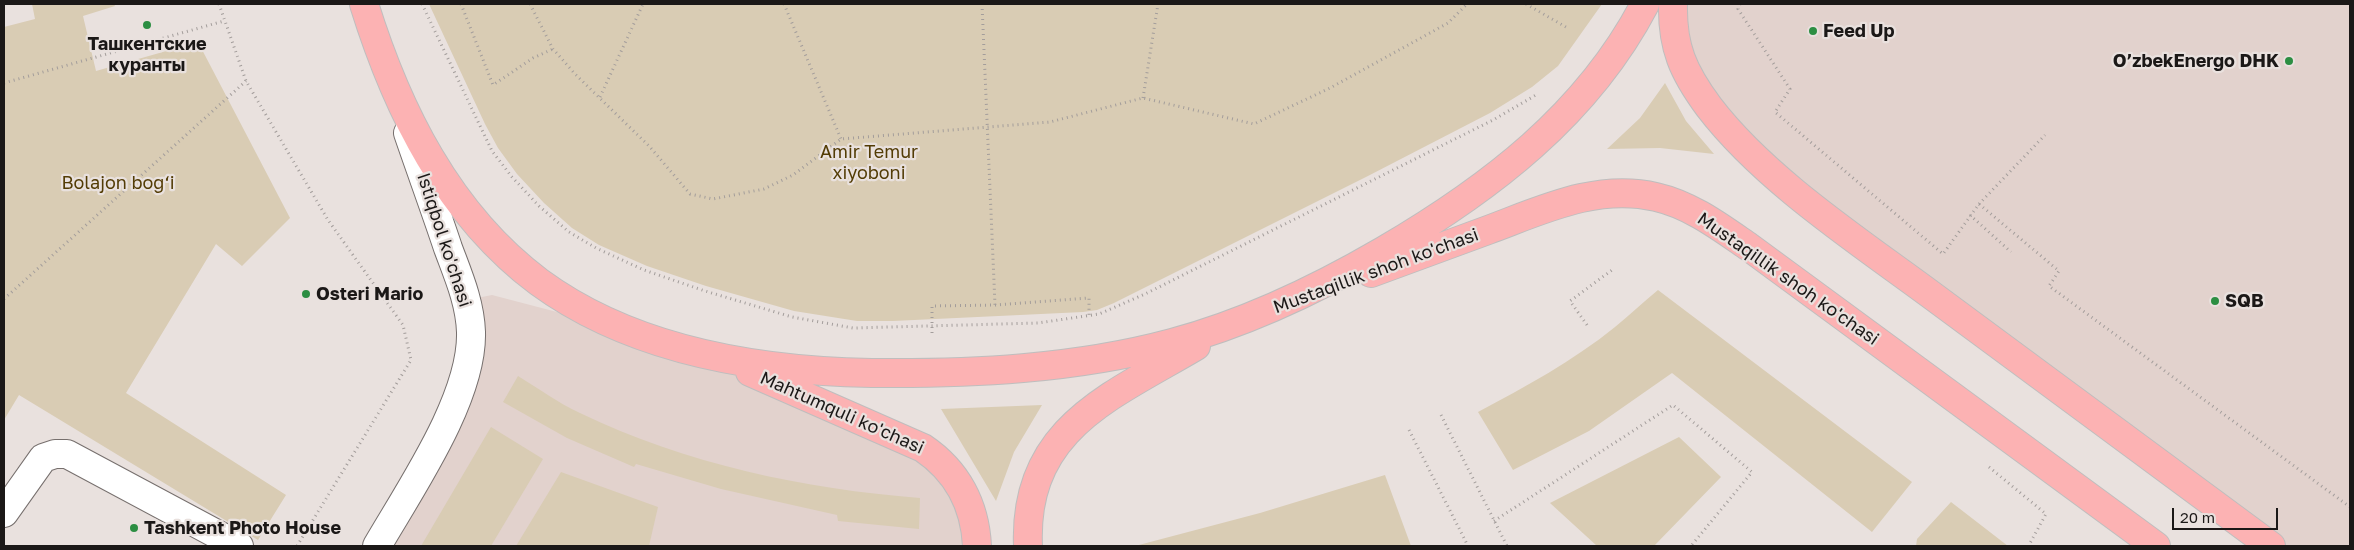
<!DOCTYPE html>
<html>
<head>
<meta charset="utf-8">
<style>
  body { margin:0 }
  #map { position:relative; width:2354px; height:550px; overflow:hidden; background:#e9e1de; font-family:"Golos Text",sans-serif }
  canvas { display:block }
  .frame { position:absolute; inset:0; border:5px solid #1b1817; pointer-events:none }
  .scale { position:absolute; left:2172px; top:508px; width:106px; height:22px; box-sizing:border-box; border:2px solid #1b1817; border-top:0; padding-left:6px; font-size:15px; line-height:18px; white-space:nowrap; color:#1b1817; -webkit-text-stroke:4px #e9e1de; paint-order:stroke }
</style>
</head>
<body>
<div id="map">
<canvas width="2354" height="550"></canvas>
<div class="frame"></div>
<div class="scale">20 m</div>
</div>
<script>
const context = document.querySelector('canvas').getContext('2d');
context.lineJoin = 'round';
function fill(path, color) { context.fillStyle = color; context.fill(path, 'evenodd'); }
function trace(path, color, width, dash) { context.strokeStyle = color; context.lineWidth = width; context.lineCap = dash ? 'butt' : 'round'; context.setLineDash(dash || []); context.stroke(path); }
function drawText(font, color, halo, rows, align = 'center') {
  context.font = font + ' "Golos Text",sans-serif'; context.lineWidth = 4.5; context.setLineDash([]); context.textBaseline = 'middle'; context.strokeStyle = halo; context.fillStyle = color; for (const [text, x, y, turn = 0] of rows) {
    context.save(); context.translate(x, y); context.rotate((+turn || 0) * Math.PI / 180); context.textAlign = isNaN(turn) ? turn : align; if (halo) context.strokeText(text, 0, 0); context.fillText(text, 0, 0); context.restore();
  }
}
const built = new Path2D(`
  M1673,4H2350V546H2271L1847,232L1710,108Z
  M492,295L622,329L923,448L977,546H377L442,431L467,300Z`);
const green = new Path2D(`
  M32,4H114L115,6L83,16L96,71L198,42L290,218L242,266L216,244L126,393L286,495L258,540L19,395L4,420V27L35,19Z
  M429,4H1602L1558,66L1532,87L1490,113L1366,177L1114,303L1097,310L1083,312L893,321H857L794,311L706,286L647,266L599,245L572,228L544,203L517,174L498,148L485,124Z
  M1665,83L1686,121L1714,154L1660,148L1607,149L1640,118Z
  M1658,290L1912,482L1872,532L1672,373L1589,431L1513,470L1478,412C1525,387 1573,361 1615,327C1630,315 1643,302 1658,290Z
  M518,376C538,388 558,403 580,413C686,464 804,489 920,498L919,529L838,521L837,515L721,489L636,464L634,467L567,438L503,402Z
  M1042,405L1014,452L996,501L941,409Z
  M491,427L543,459L491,546H421Z
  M1679,437L1721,477L1654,546H1597L1550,503Z
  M561,472L658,507L649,546H516Z
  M1385,475L1411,546H1135L1260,513Z
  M1951,502L2008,546H1916L1917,539Z`);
const path = new Path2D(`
  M219,4L246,81L328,220L403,325L411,360L297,546
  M422,4L492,151L512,177L539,206L569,232L596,248L644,270L705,291L792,317L853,328L1038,323L1099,314L1145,294L1493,120L1536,95
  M461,4L493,85L533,58L553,49
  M530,4L553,49L575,74L650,147L690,194L713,199L764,189L793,175L841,139L1050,122L1143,98L1254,124L1330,88L1448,23L1467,4
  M784,4L841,139
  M982,4L995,305
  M1526,4L1566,27
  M1740,4L1738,9L1790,89L1775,112L1943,254L1979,204L2059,271L2049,286L2350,507
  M4,83L224,21
  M600,97L643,4
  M1143,98L1158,4
  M1979,204L2045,135
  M1970,215L2011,252
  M4,299L246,81
  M1587,325L1570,301L1612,270
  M932,333V306L995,305L1089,298V316
  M1441,415L1507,546
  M1409,430L1468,546
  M1989,467L2046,514L2029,545
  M1494,521L1673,405L1752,472L1691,546`);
const minor = new Path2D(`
  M4,513L43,458L55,454H67L239,546
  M377,546C410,489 473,398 471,332C470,302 458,275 448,248C435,209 421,171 408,133`);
const major = new Path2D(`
  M364,4C397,110 448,214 539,282C633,351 758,371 872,373C971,374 1075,369 1172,343C1247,323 1316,290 1383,251C1489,189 1587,115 1645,4
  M1673,4C1672,47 1683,72 1709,107C1764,179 1857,240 1930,294C2044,378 2157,462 2271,546
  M1371,273C1410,259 1449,244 1488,230C1542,210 1597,183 1656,197C1691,205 1720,227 1749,247L2156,546
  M750,372L923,448C957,471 975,505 977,546
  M1028,546C1023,429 1110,397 1196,346`);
const markers = [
  [147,25,5,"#2c8e42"],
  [1813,31,5,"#2c8e42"],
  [2289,61,5,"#2c8e42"],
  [306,294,5,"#2c8e42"],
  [2215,301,5,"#2c8e42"],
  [134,528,5,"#2c8e42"]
];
const poiNames = [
  ["Feed Up",1823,31],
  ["Ташкентские",147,44,"center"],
  ["куранты",147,65,"center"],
  ["O’zbekEnergo DHK",2279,61,"right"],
  ["Osteri Mario",316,294],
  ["SQB",2225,301],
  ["Tashkent Photo House",144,528]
];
const parkNames = [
  ["Amir Temur",869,152],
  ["xiyoboni",869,173],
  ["Bolajon bog‘i",118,183]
];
const streetNames = [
  ["Istiqbol ko'chasi",444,240,72],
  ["Mustaqillik shoh ko'chasi",1376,271,-20],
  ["Mustaqillik shoh ko'chasi",1788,279,35],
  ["Mahtumquli ko'chasi",842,413,24]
];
fill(built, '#e2d2cd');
fill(green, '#d9ccb4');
trace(minor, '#766f6d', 30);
trace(major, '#bfbebe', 30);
trace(path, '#a39d9b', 3, [1, 4]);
trace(minor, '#fff', 28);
trace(major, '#fcb2b3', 28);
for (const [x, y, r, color] of markers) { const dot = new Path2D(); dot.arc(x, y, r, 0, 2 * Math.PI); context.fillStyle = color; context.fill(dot); trace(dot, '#e9e1de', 2); }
drawText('bold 18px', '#1b1817', '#e9e1de', poiNames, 'left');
drawText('18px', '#533c05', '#e9e1de', parkNames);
drawText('18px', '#1b1817', '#e9e1de', streetNames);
</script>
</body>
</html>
